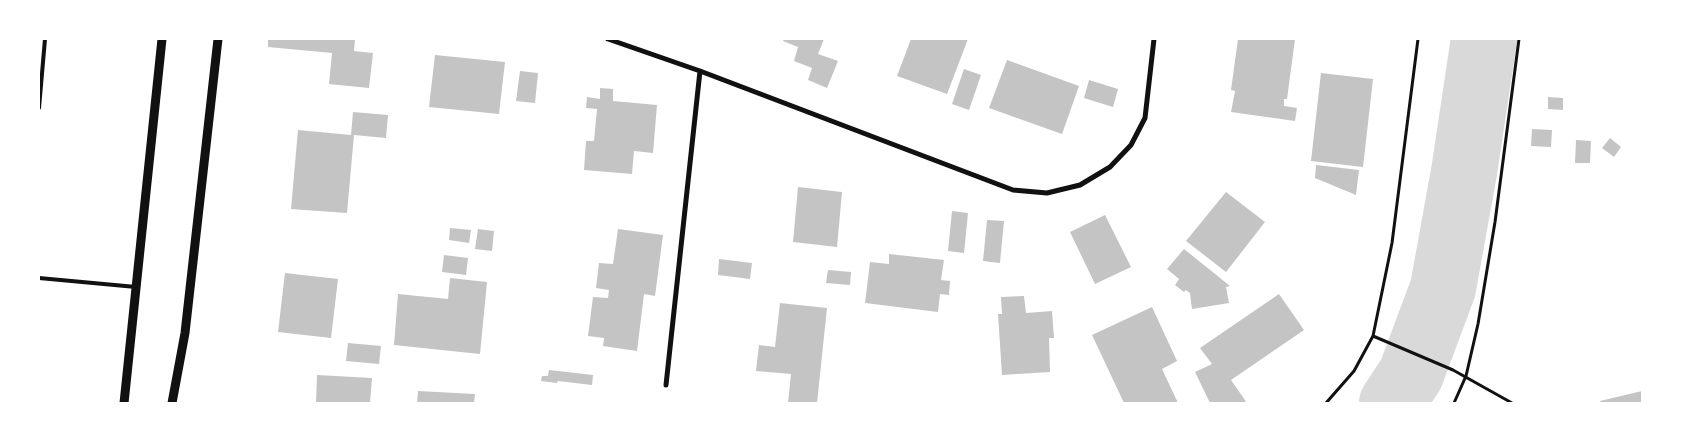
<!DOCTYPE html>
<html>
<head>
<meta charset="utf-8">
<style>
  body { margin:0 }
  #map { position:relative; width:1681px; height:442px; overflow:hidden; background:#fff; font-family:Karla,sans-serif }
  canvas { display:block }
  .frame { position:absolute; inset:0; border:40px solid #fff; pointer-events:none }
</style>
</head>
<body>
<div id="map">
<canvas width="1681" height="442"></canvas>
<div class="frame"></div>
</div>
<script>
const context = document.querySelector('canvas').getContext('2d');
context.lineJoin = 'round';
function trace(path, color, width, dash) { context.strokeStyle = color; context.lineWidth = width; context.lineCap = dash ? 'butt' : 'round'; context.setLineDash(dash || []); context.stroke(path); }
function fill(path, color) { context.fillStyle = color; context.fill(path, 'evenodd'); }
const river = new Path2D(`
  M1392,403L1411,374L1443,288L1464,172L1484,39`);
const building = new Path2D(`
  M268,39H355L354,51L373,53L369,88L329,84L332,53L268,47Z
  M784,39H824L818,54L838,61L827,88L808,80L812,68L794,61L798,47L783,41Z
  M911,39H968L947,94L897,76Z
  M1238,39H1295L1287,99H1284V106L1297,108L1295,121L1231,112L1235,91L1231,90Z
  M435,55L505,62L499,114L429,107Z
  M1007,60L1079,86L1062,134L989,108Z
  M964,69L981,75L969,110L952,104Z
  M520,71L538,73L535,103L516,101Z
  M1321,73L1373,79L1363,167L1311,161Z
  M1089,80L1118,89L1113,107L1084,98Z
  M600,88L613,89V101L657,105L653,153L634,151L632,174L584,170L586,141H594L597,109L586,108L587,97L600,99Z
  M1548,97L1563,98V110L1548,109Z
  M353,112L388,115L386,138L354,135L347,213L291,209L298,130L351,135Z
  M1532,129L1552,130L1551,147L1531,146Z
  M1610,138L1621,147L1614,157L1602,148Z
  M1576,140L1591,141L1590,163H1575Z
  M1316,165L1359,170L1356,195L1315,178Z
  M798,187L842,192L837,247L793,242Z
  M1226,192L1265,222L1226,272L1186,241Z
  M952,211L968,213L964,253L948,251Z
  M1105,215L1131,267L1095,284L1070,232Z
  M987,220L1004,221L1000,263L983,261Z
  M450,228L471,230L469,243L449,240Z
  M478,229L494,231L492,251L475,249Z
  M618,229L663,235L655,296L644,294L637,351L603,346L604,338L588,336L593,297L608,298L609,290L596,288L599,263L613,264Z
  M1184,249L1230,286L1226,287L1229,303L1192,309L1190,294H1191L1186,290L1184,292L1175,285L1179,279L1167,269Z
  M889,254L944,260L941,280L950,281L949,295L940,294L938,312L865,303L870,262L889,264Z
  M444,255L468,258L466,275L442,272Z
  M719,259L752,263L750,279L718,275Z
  M828,270L851,272L850,285L826,283Z
  M285,273L338,279L331,338L278,332Z
  M450,278L487,282L480,354L394,345L398,294L448,299Z
  M1279,294L1304,330L1231,380L1247,403H1210L1195,372L1212,364L1200,348Z
  M1024,296L1026,313L1052,311L1054,338H1049L1050,372L1002,375L998,314H1002L1001,297Z
  M780,303L827,308L817,403H788L791,374L756,371L759,345L775,347Z
  M1152,307L1177,361L1162,369L1178,403H1124L1092,335Z
  M348,343L381,346L379,364L346,361Z
  M549,370L593,375L592,385L558,381L557,383L541,381L542,376H548Z
  M317,375L372,378L370,403H316Z
  M418,391L475,394L474,403H417Z
  M1642,391V403H1601L1600,401Z`);
const path = new Path2D(`
  M1373,336L1453,370L1512,403
  M1326,403L1354,371L1373,336L1392,243L1418,39
  M1454,403L1466,376L1478,324L1495,222L1519,39`);
const service = new Path2D(`
  M39,108L45,39
  M39,278L136,287`);
const minor = new Path2D(`
  M608,39L700,71L1013,190L1047,193L1080,185L1110,167L1131,145L1145,118L1154,39
  M666,385L700,71`);
const tertiary = new Path2D(`
  M124,403L162,39
  M172,403L185,333L218,39`);
trace(river, '#d9d9d9', 66);
fill(building, '#c4c4c4');
trace(path, '#111', 3);
trace(service, '#111', 4);
trace(minor, '#111', 5);
trace(tertiary, '#111', 9);
</script>
</body>
</html>
